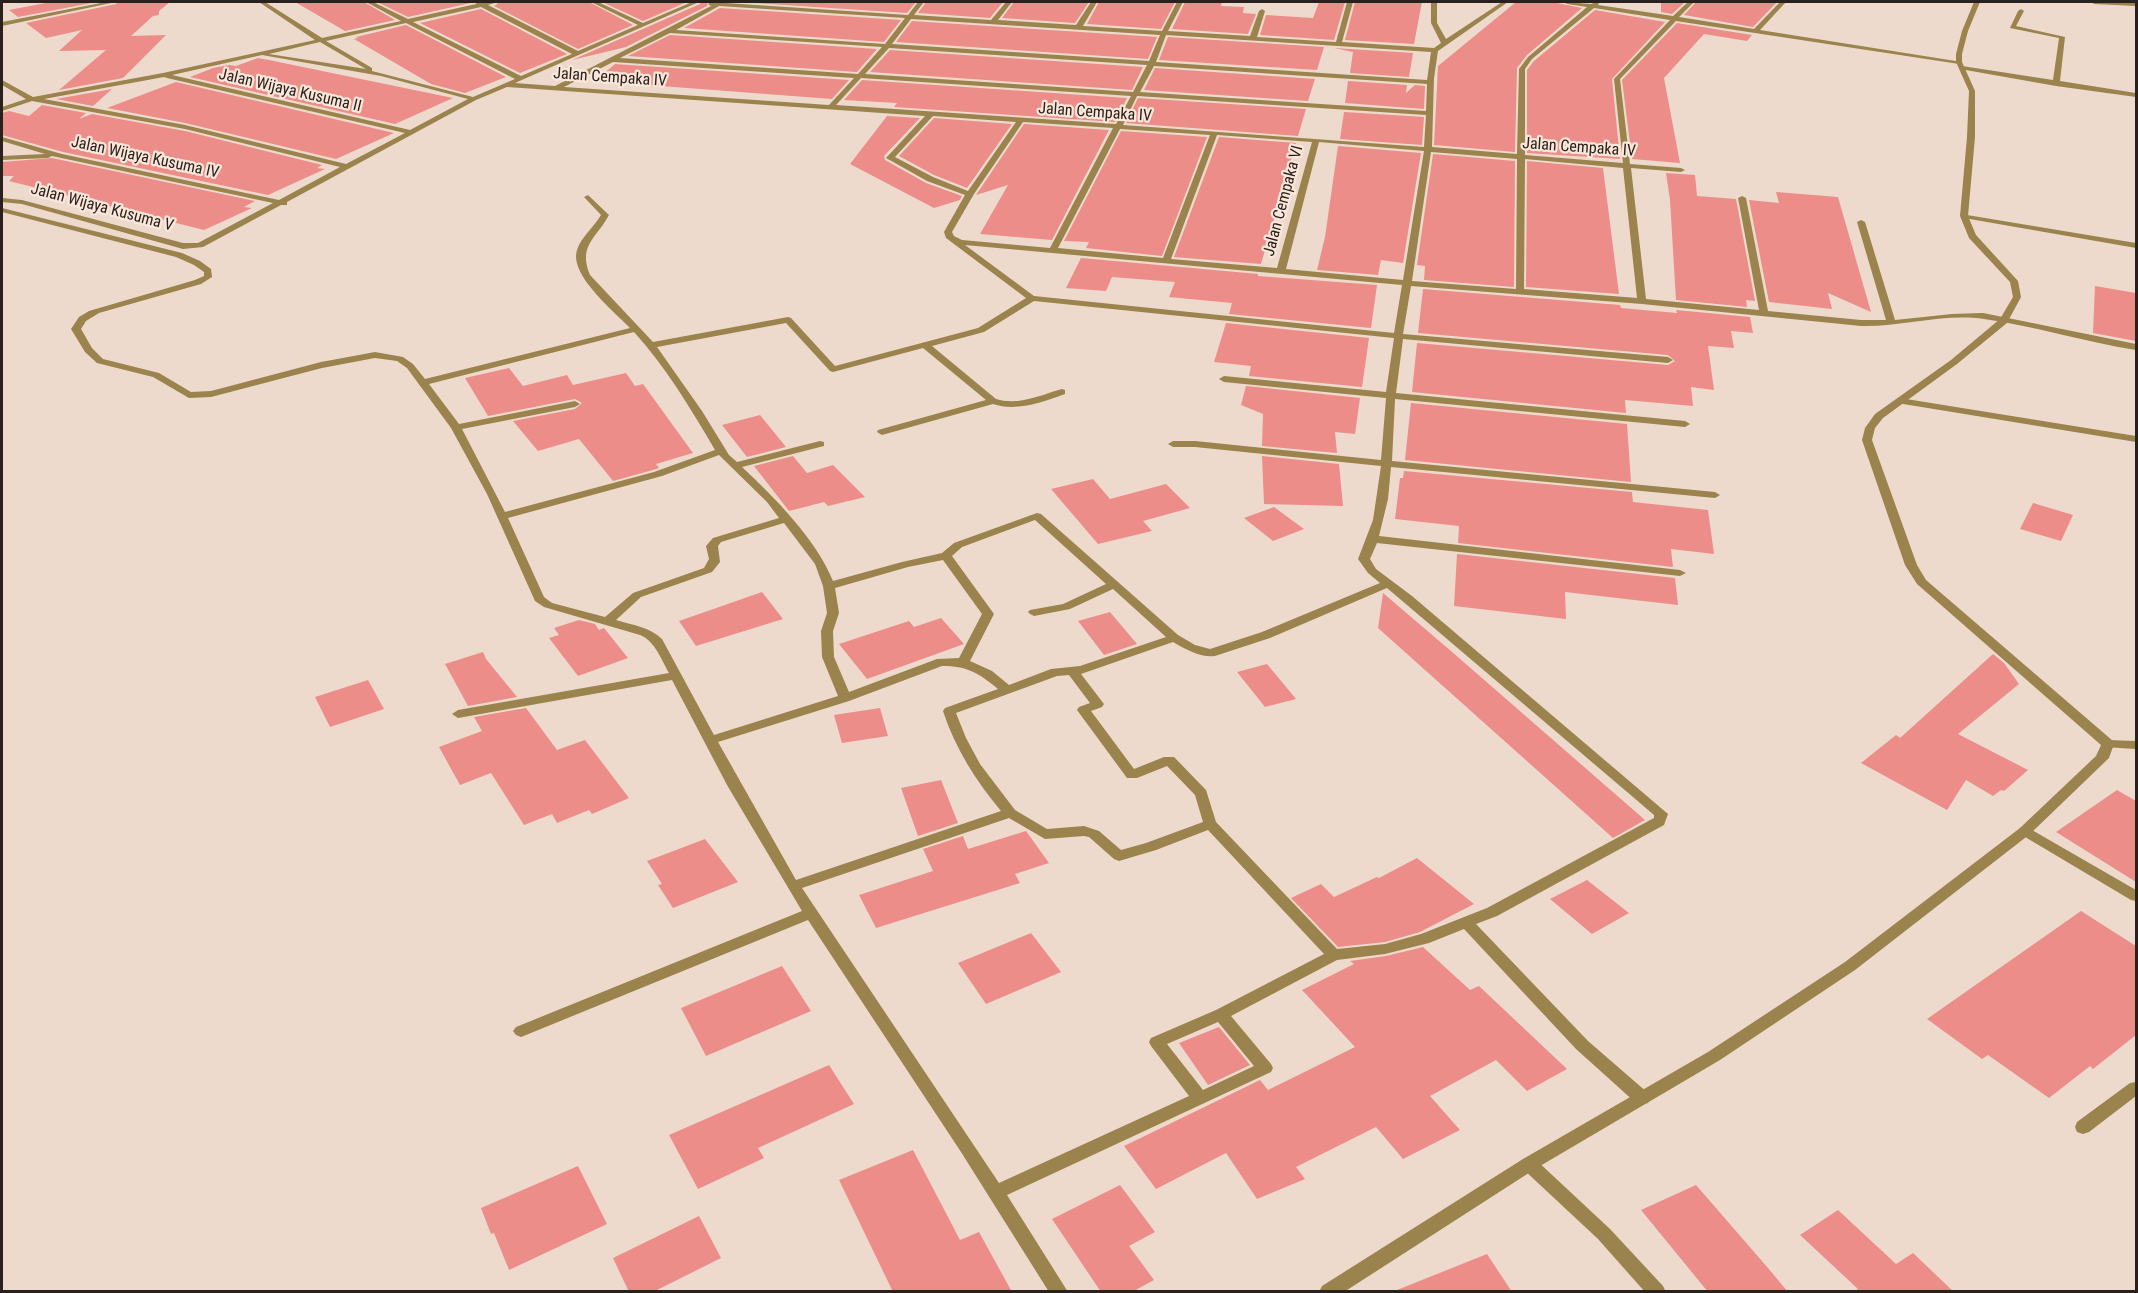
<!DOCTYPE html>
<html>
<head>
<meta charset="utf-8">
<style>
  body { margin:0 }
  #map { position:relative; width:2138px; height:1293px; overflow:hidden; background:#eedacd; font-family:"Roboto Condensed",sans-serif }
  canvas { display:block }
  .frame { position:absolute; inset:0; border:3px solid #29211d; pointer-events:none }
</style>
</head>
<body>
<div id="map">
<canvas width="2138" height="1293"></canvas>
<div class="frame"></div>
</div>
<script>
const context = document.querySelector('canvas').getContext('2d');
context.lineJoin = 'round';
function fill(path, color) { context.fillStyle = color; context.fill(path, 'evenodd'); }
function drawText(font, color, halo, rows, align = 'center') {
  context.font = font + ' "Roboto Condensed",sans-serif'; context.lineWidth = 4.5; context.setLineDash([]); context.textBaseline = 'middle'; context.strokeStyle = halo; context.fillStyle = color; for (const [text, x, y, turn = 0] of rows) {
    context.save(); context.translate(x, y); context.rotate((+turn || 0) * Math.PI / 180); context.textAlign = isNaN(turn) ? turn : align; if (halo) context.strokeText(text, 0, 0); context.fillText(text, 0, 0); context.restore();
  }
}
const building = new Path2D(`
  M51,2H97L18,17L9,10Z
  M118,2H170L159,11V15L153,16L131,36L166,35L123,78L59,90L106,50L59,51L82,30L46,38L26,23L116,4Z
  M295,2H364L395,20L345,31Z
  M377,2H475L408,17Z
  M500,2H589L633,25L578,49L494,6Z
  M602,2H687L643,21Z
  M701,2H708L707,6L626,47L572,60L700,4Z
  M738,2H916L907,13Z
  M926,2H1003L990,18L918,13Z
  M1014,2H1089L1075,23L1002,18Z
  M1099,2H1175L1161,29L1087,24Z
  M1185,2H1222L1221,6L1244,7L1243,13L1256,14L1248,34L1172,29Z
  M1319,2H1345L1334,40L1260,35L1266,15L1313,18Z
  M1355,2H1422L1414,44L1345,40Z
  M1516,2H1552L1582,8L1527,55L1517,68L1515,152L1434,145L1438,66Z
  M1661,2H1685L1672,14L1661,12Z
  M1696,2H1777L1753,27L1684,15Z
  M720,8L901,20L884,42L684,28Z
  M481,9L567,54L520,73L420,23Z
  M1595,10L1665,22L1612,79L1620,159L1527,153V70L1534,61Z
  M912,21L1157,37L1148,59L896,42Z
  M1677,23L1752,35L1747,41L1704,34L1664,78L1680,163L1632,159L1622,80Z
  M406,25L506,77L465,93L431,84L354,39L358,38L356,37Z
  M670,35L877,49L857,72L628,56Z
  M1168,37L1324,47L1317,70L1159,60Z
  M1334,48L1413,53L1409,77L1350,73L1353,52Z
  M890,50L1143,67L1132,90L870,72Z
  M258,58L269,60L453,98L395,124L190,77L213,68L229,65L236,66Z
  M615,64L849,80L832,99L595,81Z
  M1155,68L1315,79L1308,101L1144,90Z
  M862,80L1127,98L1115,122L894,107L897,103L844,100Z
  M1348,81L1407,85L1406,93L1415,85L1425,86L1424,109L1345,103Z
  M176,82L394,133L336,159L185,123L107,108Z
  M112,89L93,106L56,99Z
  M1138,98L1306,109L1298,136L1126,123Z
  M42,105L86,113L79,119L92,114L185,131L322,165L317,168L325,169L268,195L63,152L2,135V113L9,111L29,116Z
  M1344,112L1424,117L1422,145L1340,139Z
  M887,116L920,118L884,156L885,160L926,183L962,196L960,200L934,208L850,164Z
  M934,118L1012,124L967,188L934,175L899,156Z
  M1024,124L1109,130L1052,240L980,234L1008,185L976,195Z
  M1121,131L1207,137L1162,256L1086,248L1089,242L1064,241Z
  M1219,137L1296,143L1261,264L1174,257Z
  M1338,146L1421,153L1403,263L1381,260L1378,275L1317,270L1325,237Z
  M1433,154L1515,161L1514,287L1424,280L1425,266L1417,265Z
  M52,158L255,201L244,207L252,208L204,230L9,181L14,176H2V162Z
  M1527,161L1603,168L1619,294L1526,287Z
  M1666,173L1695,175L1697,196L1736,199L1755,301L1746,300L1747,307L1676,300L1670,200Z
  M1776,192L1838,197L1871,312L1828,293L1832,309L1769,302L1749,200L1779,203Z
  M1081,258L1258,274V276L1377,285L1371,328L1229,314L1232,303L1169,297L1175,282L1112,277L1106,291L1066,288Z
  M2095,286L2136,293V341L2093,333Z
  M1423,289L1620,305L1621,308L1677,313L1676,310L1750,317L1753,333L1731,331L1734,348L1708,346L1714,390L1691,387L1693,406L1625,400L1626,413L1412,392L1417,343L1668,365L1675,361L1668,355L1418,333Z
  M1226,323L1369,338L1362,387L1249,376L1251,366L1214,362Z
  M509,368L523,386L567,375L573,385L626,373L635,386L643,384L693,453L656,464L659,468L653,470L613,481L579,439L538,451L513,421L575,409L582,403L575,399L488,416L465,378Z
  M1246,386L1360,398L1355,434L1335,432L1337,453L1262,446L1263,414L1241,405Z
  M1411,403L1627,424L1631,482L1405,460Z
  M760,415L786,447L747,457L722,425Z
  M793,456L807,473L833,465L865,497L828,506L824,502L789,511L754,466Z
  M1262,456L1339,464L1343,506L1264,504Z
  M1404,471L1632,492L1633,502L1708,510L1714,554L1671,549L1673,567L1458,543L1459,526L1395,519L1400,478H1403Z
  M1093,479L1110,499L1166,484L1190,508L1143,521L1152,531L1098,544L1051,489Z
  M2033,503L2073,515L2061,541L2020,529Z
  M1274,507L1304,529L1273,541L1244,518Z
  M1457,554L1675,578L1678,605L1565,592L1566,619L1454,606Z
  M762,592L783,619L696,646L679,621Z
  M1383,593L1451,651L1645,820L1613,838L1378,628Z
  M1110,612L1137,644L1104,655L1078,621Z
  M941,618L964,644L867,679L839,644L909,621L914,627Z
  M579,620L595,624L599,630L604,628L628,658L578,676L549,638L559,635L554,628Z
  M483,652L486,659L517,697L468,706L445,664Z
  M1993,654L2004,663L2019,684L1958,734L2028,770L2004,791L2001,790L1993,796L1966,780L1947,810L1861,763L1896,735L1900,738Z
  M1267,664L1296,699L1265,707L1237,672Z
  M368,680L384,709L330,727L315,697Z
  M526,708L557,750L585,740L629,798L592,814L589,810L557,823L552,814L524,825L491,773L460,785L439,747L482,731L474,717Z
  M880,708L888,736L842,743L834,715Z
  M941,780L958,823L918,836L901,788Z
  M2117,790L2136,801V882L2056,832Z
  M1026,831L1049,863L1015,874L1020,883L876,928L859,895L933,871L923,849L963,836L968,849Z
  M705,839L738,882L673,908L658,885L662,884L647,861Z
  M1417,858L1474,904L1420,932L1385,942L1338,947L1291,898L1321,884L1334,897L1377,877L1379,878Z
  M1587,880L1629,913L1592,934L1550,899Z
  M2081,911L2136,946V1035L2093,1069L2090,1066L2049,1098L1988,1055L1982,1059L1927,1019Z
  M1031,933L1061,972L986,1004L958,963Z
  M1423,947L1470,990L1479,986L1567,1069L1527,1091L1496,1060L1430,1096L1460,1130L1403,1159L1376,1127L1296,1167L1305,1179L1257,1199L1226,1153L1156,1189L1124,1146L1260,1080L1268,1090L1355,1047L1302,990L1354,964L1350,961L1386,956Z
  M782,966L811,1011L706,1056L681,1008Z
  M1219,1027L1250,1065L1208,1085L1179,1043Z
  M829,1065L854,1104L758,1148L764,1158L698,1189L669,1135Z
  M913,1150L960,1240L979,1232L1012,1292H893L839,1180Z
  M578,1166L607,1224L509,1270L494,1233L491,1234L481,1208Z
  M1120,1185L1155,1232L1129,1246L1154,1280L1132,1292H1101L1052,1219Z
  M1696,1185L1768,1268L1788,1292H1708L1641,1210Z
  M1838,1210L1896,1264L1913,1253L1954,1292H1855L1858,1289L1800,1235Z
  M699,1216L721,1258L653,1292H629L613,1258Z
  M1487,1254L1512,1292H1397V1290Z`);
const minor = new Path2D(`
  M106,2H116L2,26V22Z
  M259,2H265L322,38L401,21L366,2H373L408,19L476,4L477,2H498L488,5L578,51L638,25L591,2H598L643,23L692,2H699L515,83L555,86L711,6L708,4L711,2L908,15L918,2H924L914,15L991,20L1006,2H1012L998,20L1076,25L1091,2H1097L1083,26L1162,31L1177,2H1183L1168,31L1250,36L1259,11L1262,9L1265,11L1257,37L1336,42L1347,2H1353L1342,42L1434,48L1441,43L1431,23V2H1437V23L1446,39L1502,2H1508L1438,51L1434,78L1432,147L1517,154L1519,69L1528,57L1587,7L1567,4L1564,2L1591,4L1597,2L1599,3L1598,5L1673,16L1688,2H1694L1679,17L1754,29L1780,2H1786L1760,30L1962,62L1959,64L1676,21L1620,79L1630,164L1681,168L1685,170L1681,172L1631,168L1646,299L1759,310L1738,198L1742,196L1746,198L1768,311L1861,320H1886L1857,222L1861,220L1865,222L1895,320L1952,314L1983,313L2136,344V350C2085,342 2035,326 1984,319C1944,313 1902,327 1861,326L1642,304L1411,286L1403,334L1668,357L1673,360L1668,363L1403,339L1396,393L1685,421L1690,424L1685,427L1395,399L1392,461L1715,492L1720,495L1715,498L1391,467L1388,499L1379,536L1680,570L1686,573L1680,576L1377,543L1370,559L1376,569L1412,596L1668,814L1664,825L1497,916L1476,924L1588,1041L1648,1093L1650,1098L1648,1103L1642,1104L1636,1103L1576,1049L1464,929L1429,943L1385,954L1337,960L1231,1016L1271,1064L1273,1068L1271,1072L1007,1195L1068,1292H1049L961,1152L808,920L526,1035L521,1037L516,1035L513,1031L516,1027L802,911L727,785L672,680L458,718L452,714L458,710L669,673C661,659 655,641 640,635L544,607L535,601L487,494L451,428L407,368L397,361L375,358L322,368L211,397L189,398L153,377L97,363L85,352L71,329L79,317L89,311L195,280L204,276V272L194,265L176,257L2,212V208L182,253L200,261L211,269L212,277L201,284L99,313L86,321L81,329L92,348L103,359L159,373L191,392L211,391L321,362L375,352L403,357L413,364L425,379L630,328C614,311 569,275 577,250C581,237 594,227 601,215L584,197L588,195L609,215C596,239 578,245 590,275L653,342L788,317L791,318L835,366L978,328L1026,298L946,238L944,232L965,195L927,181L886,158L925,116L507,87L476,100L287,202V205H281L203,247L183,249L22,204L2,202V198L22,200L183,243H198L273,203L52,156L48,158L2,160V156L45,154L2,141V137L62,154L279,200L340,167L185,129L32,101L2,111V107L26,99L2,85V80L33,97L163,73L315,40ZM719,6L905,18L885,44L676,30ZM481,7L572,54L521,76L413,22ZM1594,8L1670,20L1614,79L1623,163L1525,155V69L1532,59ZM911,19L1160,35L1149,61L892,44ZM406,23L515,79L473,97L372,71V68L326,41ZM670,33L882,47L858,74L620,58ZM1166,35L1431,52L1427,80L1156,62ZM320,42L366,69L269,54ZM889,48L1147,65L1133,92L865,74ZM262,55L381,76L468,99L410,130L172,75ZM613,62L854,78L829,105L564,87ZM1154,66L1427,84L1426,111L1140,92ZM164,77L167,78L405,133L346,164L185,125L44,99ZM861,78L1131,96L1116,124L836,105ZM1137,96L1426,115L1424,147L1123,125ZM933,116L1016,122L968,191L933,177L895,157ZM1023,122L1113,128L1050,248L962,240L954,236L952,232L974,194ZM1120,129L1210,135L1163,258L1058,248ZM1217,135L1312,142L1277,268L1171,259ZM1319,142L1424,151L1403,280L1286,269ZM1431,152L1517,159L1516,289L1412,281ZM1525,159L1623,168L1637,298L1524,289ZM965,245L1402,285L1394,333L1034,296ZM1034,301L1394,338L1386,392L1224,376L1219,379L1224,382L1386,398L1381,460L1195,441H1173L1168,444L1173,447H1195L1381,466L1373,520L1358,559L1368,573L1380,583L1262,632L1210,649L1195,645L1178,635L1041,514L1037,513L954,543L942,553L902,562L833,581C816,539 775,498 742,467L824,446V442L820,441L737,462L729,455L702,411L657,347L786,323L830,371L833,372L923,348L986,400L878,430L877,432L882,435L993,404C1016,412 1043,402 1065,394V390L1062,389C1041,395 1018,406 996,399L932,346L984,332ZM634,332C666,367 691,409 715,450L654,472L505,512L462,429L575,407L580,404L575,401L459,424L429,384ZM719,455L767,502L779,518L713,538L706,546L709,559L704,568L633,593L605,617L552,603L544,597L508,518L662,476ZM1035,520L1106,584L1063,604L1030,610L1028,612L1030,614L1034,616L1070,609L1113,589L1166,637L1080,666L1051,669L1009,685L992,671L970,661L994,614L952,556L962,547ZM784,523L815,564L823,586L827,613L821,631L822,657L838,696L714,735L662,639C650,627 632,625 616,620L641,597L712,572L720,562L718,546L721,542ZM943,560L982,614L959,658L937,659L849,692L834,657L833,631L839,613L835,588L908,567ZM1387,588L1633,797L1654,815V818L1487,908L1421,934L1385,944L1337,949L1216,822L1206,790L1174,757H1164L1134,769L1091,711L1102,707L1104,704L1081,674L1173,642C1185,649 1201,658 1215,656L1270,638ZM942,666C967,666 979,673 998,689L945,708L943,711C955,748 976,781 1001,811L796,880L718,742L849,701ZM1069,675L1090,703L1079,707L1077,710L1127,778H1137L1167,766L1195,795L1203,822L1146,843L1121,850L1099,831L1084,826L1047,829L1015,810L980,764L966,738L956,713L1057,676ZM1009,818L1045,839L1084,836L1089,837L1114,859L1119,861L1156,850L1208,830L1324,954L1216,1010L1151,1038L1149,1042L1151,1046L1189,1096L999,1183L802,888ZM1218,1022L1254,1066L1203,1090L1167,1044Z
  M2091,2H2136V6L2094,4Z
  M2021,9L2024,11L2016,26L2065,37L2060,81L2136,93V97L2056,86L1960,69V67L1962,66L2053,80L2059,38L2010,28L2018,11Z
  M1961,214L2136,243V248L1964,218L1960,216Z
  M1900,398L2136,436V442L1897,403V399Z
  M2108,740L2136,741V749L2103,747L2102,744Z
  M2025,826L2136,890V901L2131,900L2020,834L2018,831L2020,828Z
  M2136,1082V1096L2089,1132L2083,1134L2077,1132L2075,1127L2077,1122L2130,1083Z
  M1529,1157L1535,1159L1610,1229L1663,1286L1666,1292H1645L1598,1239L1523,1169L1521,1164L1523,1159Z`);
const tertiary = new Path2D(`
  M1974,2H1980L1968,31L1962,54V62L1975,91V137L1968,216L1976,235L2018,281L2021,297L2007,323L1957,364L1883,418L1875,428L1872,440L1917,565L1926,580L2113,741L2114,744L2109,758L2030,834L1855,970L1720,1060L1535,1169L1344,1292H1319L1322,1286L1523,1159L1708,1052L1845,962L2020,828L2096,756L2101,745L1917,584L1905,565L1862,440L1865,428L1875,414L1951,360L2000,319L2013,297L2010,282L1969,238L1960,216L1967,137L1969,91L1956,62V54L1962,31Z`);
const farStreetnames = [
  ["Jalan Cempaka IV",610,78,4],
  ["Jalan Wijaya Kusuma II",290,91,13],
  ["Jalan Cempaka IV",1095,113,4],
  ["Jalan Cempaka IV",1579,148,4],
  ["Jalan Wijaya Kusuma IV",145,158,12],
  ["Jalan Cempaka VI",1284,201,-75],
  ["Jalan Wijaya Kusuma V",102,208,15]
];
fill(building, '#ec8d89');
fill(minor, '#9a834c');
fill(tertiary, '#9a834c');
drawText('16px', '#29211d', '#fbe7da', farStreetnames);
</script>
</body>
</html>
